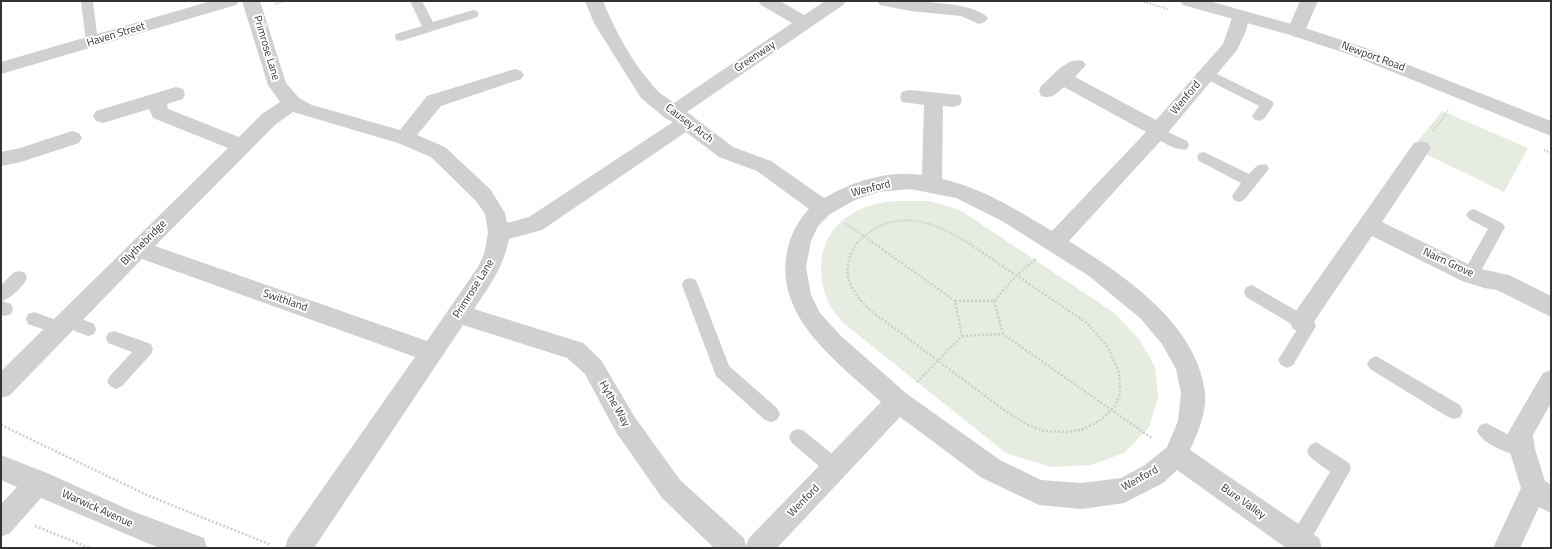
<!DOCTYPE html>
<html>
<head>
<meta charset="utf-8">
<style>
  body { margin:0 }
  #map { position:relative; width:1552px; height:549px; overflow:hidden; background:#fff; font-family:"Titillium Web",sans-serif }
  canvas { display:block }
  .frame { position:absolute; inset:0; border:2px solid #333; pointer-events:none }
</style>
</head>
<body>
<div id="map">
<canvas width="1552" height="549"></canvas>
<div class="frame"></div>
</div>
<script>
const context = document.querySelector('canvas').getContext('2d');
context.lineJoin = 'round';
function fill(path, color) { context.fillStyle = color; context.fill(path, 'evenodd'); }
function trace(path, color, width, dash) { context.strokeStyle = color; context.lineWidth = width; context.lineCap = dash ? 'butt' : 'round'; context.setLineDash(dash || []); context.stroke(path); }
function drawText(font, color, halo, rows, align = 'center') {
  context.font = font + ' "Titillium Web",sans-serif'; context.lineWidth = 4; context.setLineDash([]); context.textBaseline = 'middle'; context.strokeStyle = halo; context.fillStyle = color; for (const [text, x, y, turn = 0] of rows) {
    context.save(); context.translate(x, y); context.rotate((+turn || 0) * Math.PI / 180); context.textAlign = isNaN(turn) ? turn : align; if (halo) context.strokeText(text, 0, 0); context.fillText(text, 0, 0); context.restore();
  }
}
const green = new Path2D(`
  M1442,111L1528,148L1504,192L1426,154L1418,141Z
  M896,201H929L960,210L1113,312L1139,339L1155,367L1158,397L1149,427L1124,453L1091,465L1051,467L1006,453L842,322C837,315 830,307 827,299C812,260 825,222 866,207C875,203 886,202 896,201Z`);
const pathFar1 = new Path2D(`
  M1141,1L1168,9
  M275,4L285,1
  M1433,131L1448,111
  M1544,150L1551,153
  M845,223L874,243
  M857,243C892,207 931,219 968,243`);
const path = new Path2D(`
  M858,242C838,270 849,290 871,311L1004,410L1028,425L1044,431L1068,432L1084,429L1101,420L1115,406L1120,394L1119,373L1108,347L1087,323L967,242
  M872,242L955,301L962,336L916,383
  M955,301H994L1017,275L1036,259
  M994,301L1003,334
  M962,336L1003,334L1153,439
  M1,425L149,496L271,545
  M35,526L90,548`);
const service = new Path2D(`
  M81,1H93L98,42L97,45H87L86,42Z
  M410,1H422L433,22L473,10L477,11L479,14L477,17L401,41L396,40L395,37L396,34L422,26Z
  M1207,69L1272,101L1274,104L1264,119L1259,121L1254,119L1252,116L1259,106L1202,77L1200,74L1202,71Z
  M1157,127L1187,141L1189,145L1187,149C1176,152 1162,141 1152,136L1150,132L1152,128Z
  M1204,152L1249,174C1255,168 1258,162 1267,165L1269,169L1244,200L1239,202L1234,200L1232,196L1241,183L1199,161L1197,157L1199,153Z
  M1474,209L1502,223L1505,227L1476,280L1470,282L1464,280L1462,275L1488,229L1469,219L1466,215L1469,211Z
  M19,271L25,273L27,278C23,287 11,298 2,301L11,304L13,309L11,314L5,316L1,315V285L13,273Z
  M690,278L696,280L698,285L729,366L777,408L780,414L777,420L771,422L765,420L716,376L682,285L684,280Z
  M1252,285L1314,321L1316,326L1293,365L1287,368L1281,365L1278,360L1298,328L1246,297L1244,292L1246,287Z
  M34,312L59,321L61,315L67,313L94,324L96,329L94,334L88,336L67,328L65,333L59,335L28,324L26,319L28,314Z
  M114,331L151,344L153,349L151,354L122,386L116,389L110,386L107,381L110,376L132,352L108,343L106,338L108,333Z
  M1376,356L1460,405L1463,411L1460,417L1454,419L1448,417L1370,369L1367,364L1370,359Z
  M1486,423L1513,437L1528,443L1531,449L1528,455L1522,458C1508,452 1484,446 1477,431L1480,425Z
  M798,429L804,431L842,462L844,468L842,474L835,477L828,474L792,443L789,437L792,431Z
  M1316,442L1349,463L1351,469L1306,548H1292L1289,541L1292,534L1330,472L1310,457L1307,451L1310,445Z`);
const minor = new Path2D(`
  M211,1H239L236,5L1,74V62Z
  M242,1H260L286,83L299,98L312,105L400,130L427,96L515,69L521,71L524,75L521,79L441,106L417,135L445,147L490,189L505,213L507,223L529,217L673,122L665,118L641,98L594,23L585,1H603C615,31 632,62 654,87C659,93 667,98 674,103L792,23L761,5L758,1H780L804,15L825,1H846L843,5L687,112L733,147L771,161L824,198C854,181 888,170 922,175L924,105L902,102L900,97L902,92L909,90L960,95L962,100L960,105L953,107L943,106L942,179C982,188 1017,210 1052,231L1146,132L1064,87C1056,94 1052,99 1041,96L1039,91L1041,86C1053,76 1067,56 1083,61L1086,65L1075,77L1156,120L1223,44L1234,12L1240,10L1246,12L1249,16L1246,31L1237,50L1166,135L1069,241C1123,275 1196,322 1205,392C1207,412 1198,432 1190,450L1319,538L1322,548H1286L1177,470L1163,483L1124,503L1082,509L1039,505L982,478L900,417L777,548H714L662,498L616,432L585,374L567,358L463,325L314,548H285L288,538L415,357L142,259L10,395L1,398V371L228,148L153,118L149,109L103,123L96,121L93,116L96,111L176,87L183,89L185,94L183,99L167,104L168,109L239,137L262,114L280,102L268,85ZM293,112L398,143L431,157L476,201L485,214L488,233L484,254L478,267L427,341L155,246L276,124ZM686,132L719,157L757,171L809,209C798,220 790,236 787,252C774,318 839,363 881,402L749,538L746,546L744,538L680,480L634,416L601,360L583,343L474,309C489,287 504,266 509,239L542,230ZM910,189L956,198L1002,221L1089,276L1141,319L1162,344L1176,369L1181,393L1178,421L1167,447L1145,465L1121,478L1082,483L1041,480L1000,460L907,394L841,336L820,313L811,295L806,267L811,241L818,226L830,214L855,200L879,192Z
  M877,1C901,1 974,0 988,18L985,22L979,24L961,16L910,11L880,5Z
  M1300,1H1318L1305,31L1302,35L1296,37L1290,35L1287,31Z
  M72,131L79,133L82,138L79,143L21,162L1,166V152L20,148Z
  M1421,141L1428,143L1431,148L1382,222L1476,268L1509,275L1551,296V317L1497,290L1484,288L1462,281L1372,236L1309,329L1301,332L1293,329L1290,322L1293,315L1414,143Z
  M1551,370V403L1533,435L1535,449L1545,481L1551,485V513L1539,507L1520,548H1493L1521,488L1509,449L1508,433L1543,373Z
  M1,455L47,473L132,511L204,538L207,548H159L41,498L10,533L1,537V504L17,487L1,480Z`);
const tertiary = new Path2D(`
  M1180,1H1209L1302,27L1363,47L1551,121V136L1351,55L1290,35L1183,5Z`);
const streetNames = [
  ["Haven Street",116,35,-17],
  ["Primrose Lane",266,48,73],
  ["Greenway",755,57,-34],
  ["Newport Road",1373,57,20],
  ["Wenford",1186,98,-50],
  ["Causey Arch",689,124,37],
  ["Wenford",871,189,-14],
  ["Blythebridge",144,243,-45],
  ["Nairn Grove",1448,263,25],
  ["Primrose Lane",474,289,-58],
  ["Swithland",285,301,19],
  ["Hythe Way",614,404,60],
  ["Wenford",1140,479,-29],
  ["Wenford",804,501,-46],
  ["Bure Valley",1243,502,35],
  ["Warwick Avenue",97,509,24]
];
fill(green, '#e6ecdf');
trace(pathFar1, '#cdcdcd', 2, [1.5, 1.5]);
trace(path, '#cdcdcd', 2.5, [2, 2]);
fill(service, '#d0d0d0');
fill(minor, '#d0d0d0');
fill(tertiary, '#d0d0d0');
drawText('11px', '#333', '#fff', streetNames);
</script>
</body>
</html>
